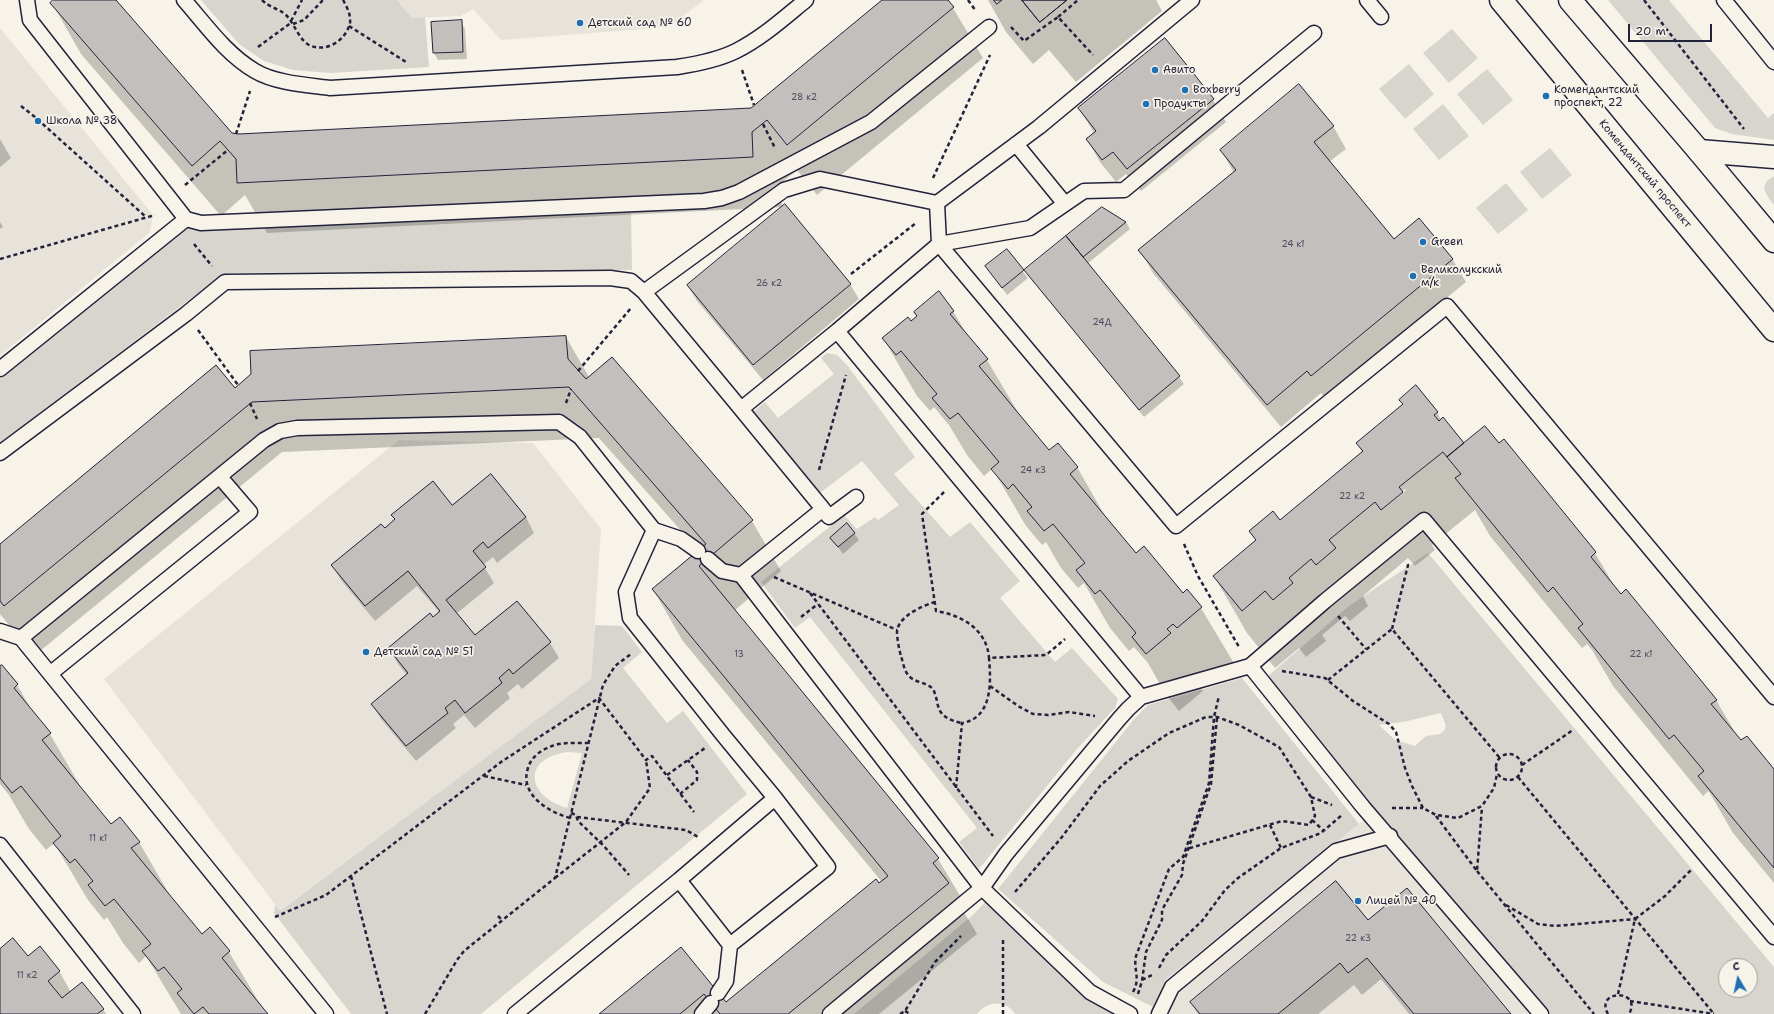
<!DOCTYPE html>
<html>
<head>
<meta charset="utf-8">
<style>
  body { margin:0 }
  #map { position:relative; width:1774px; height:1014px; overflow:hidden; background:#f7f3e8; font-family:"Shantell Sans",sans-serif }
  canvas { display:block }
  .north { position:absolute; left:1718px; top:958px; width:40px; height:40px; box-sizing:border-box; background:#f7f3e8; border:1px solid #a29fa3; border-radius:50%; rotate:351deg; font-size:11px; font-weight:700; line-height:16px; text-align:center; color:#22223b }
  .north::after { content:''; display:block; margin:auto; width:14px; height:18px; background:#1f6fb2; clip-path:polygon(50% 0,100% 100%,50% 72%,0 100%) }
  .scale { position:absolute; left:1628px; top:24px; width:84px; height:18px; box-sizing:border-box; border:2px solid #22223b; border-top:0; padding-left:5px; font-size:12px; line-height:14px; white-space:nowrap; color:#22223b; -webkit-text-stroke:3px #f7f3e8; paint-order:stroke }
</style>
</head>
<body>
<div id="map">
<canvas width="1774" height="1014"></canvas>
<div class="north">С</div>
<div class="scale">20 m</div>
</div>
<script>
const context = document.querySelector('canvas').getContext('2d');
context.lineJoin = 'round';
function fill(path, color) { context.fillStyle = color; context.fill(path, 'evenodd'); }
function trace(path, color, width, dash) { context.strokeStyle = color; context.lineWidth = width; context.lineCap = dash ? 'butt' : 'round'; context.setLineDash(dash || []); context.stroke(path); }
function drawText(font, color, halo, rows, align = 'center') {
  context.font = font + ' "Shantell Sans",sans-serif'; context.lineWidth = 3.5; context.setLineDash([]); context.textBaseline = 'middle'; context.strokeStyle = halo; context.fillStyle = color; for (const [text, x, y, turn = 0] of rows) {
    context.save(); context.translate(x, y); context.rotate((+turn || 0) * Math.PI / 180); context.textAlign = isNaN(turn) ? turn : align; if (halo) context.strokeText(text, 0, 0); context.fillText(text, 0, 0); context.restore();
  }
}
const built = new Path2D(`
  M397,0H704L669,27L501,40L473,9L461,16L412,18Z
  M0,28L153,215L150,232L0,356Z
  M399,440L533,443L601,529L591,679L280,911L104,679Z
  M1378,813L1550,1014H1149L1166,979L1370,815Z`);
const green = new Path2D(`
  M201,0H397L412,18L425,17L429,67L330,73L293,70L264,61L239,44Z
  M1608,0H1669L1768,118L1774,113V140L1732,134L1715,128Z
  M1452,29L1478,58L1449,83L1423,53Z
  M1409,64L1434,94L1405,119L1379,89Z
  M1487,69L1513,100L1483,125L1457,94Z
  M1443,104L1469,136L1439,160L1413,129Z
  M1550,148L1572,175L1542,199L1520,172Z
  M1774,176V205C1765,193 1758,185 1774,176Z
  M1506,183L1528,210L1498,234L1476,208Z
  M631,213L632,270L231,273L214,281L0,443V379L188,227L202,229Z
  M827,353L837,355L847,365L915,457L894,474L950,537L970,522L1020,581L1000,598L1055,662L1072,648L1118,699L1115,708L1077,749L979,869L959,842L977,828L810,617L795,628L761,582L844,515L857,529L875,517L878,520L899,505L862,461L820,493L753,412L765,402L778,418L834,374L821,358Z
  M1428,553L1774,967V1014H1550L1360,793L1268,676L1349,606ZM1441,713L1446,726L1444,731L1440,734L1426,736L1415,746L1395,740L1379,725L1403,722ZM1726,966H1750V990H1726Z
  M595,625L622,626L642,652L623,668L667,723L683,711L747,794L481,1014H351L274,913L275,905L280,911L591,679ZM567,752L582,753L567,808C527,796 521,759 567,752Z
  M1242,678L1359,824L1166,979L1153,1007L1103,982L998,889L1135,718L1148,705Z
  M987,900L1119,1014H1015C1006,999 986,1001 977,1014H854L973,915Z`);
const shadow = new Path2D(`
  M55,0H114L231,134L239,135L751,109L884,0H947L953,8L983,58L817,195L797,170L781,183L782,207L267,233L245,195L221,216L81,54L52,3Z
  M988,0H1156L1162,11L1076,82L1049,50L1033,64L1006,32Z
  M461,22L465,29L467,59L438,60L434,53L432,23Z
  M1165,40L1213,100L1226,122L1141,191L1126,174L1116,182L1100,162L1087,139L1094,133L1079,108Z
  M1333,126L1346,149L1329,162L1394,240L1419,219L1453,260L1466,282L1325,398L1321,393L1281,427L1153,273L1140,250L1234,173L1221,150Z
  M0,139L11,158L0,167Z
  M0,222L3,227L0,229Z
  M1126,222L1130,229L1087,264L1179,377L1184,384L1144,417L1030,278L1026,270Z
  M1006,250L1028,278L1007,295L986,266Z
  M850,284L859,299L763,380L697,301L688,286Z
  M953,311L969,338L987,360L1019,414L1049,451L1077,467L1109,523L1136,555L1183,594L1187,591L1201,608L1235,665L1211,685L1207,680L1200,686L1203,691L1179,711L1166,695L1148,663L1134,647L1129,651L1110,628L1084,583L1078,588L1061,568L1046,542L1042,545L1026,526L995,473L992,469L984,476L967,455L949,425L934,407L930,411L917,396L883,338L917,317L915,312Z
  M566,337L589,377L752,521L781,571L734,611L938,859L968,909L964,912L977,934L879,1014H601L681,948L726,1003L882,882L682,640L653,589L699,551L599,438L282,452L34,656L0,614V545L235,389Z
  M1400,400L1437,412L1441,420L1442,419L1464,444H1499L1503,440L1595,553L1618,592L1716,700L1739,739L1774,771V883L1733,833L1711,795L1708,791L1703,796L1613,686L1592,650L1587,644L1582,648L1490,536L1475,510L1432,545L1435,550L1415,566L1408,558L1363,596L1368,606L1350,621L1345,616L1322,635L1326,641L1306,657L1299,648L1275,668L1247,633L1214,576L1256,541L1250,532L1280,521L1362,452L1357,444L1403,405ZM1405,489L1406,490L1390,503V501Z
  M491,475L526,517L534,533L497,563L493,557L483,565L494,583L456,614L475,637L517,602L550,643L559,658L522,689L518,684L507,693L510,698L475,728L464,715L453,724L456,728L416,761L381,719L372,704L407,675L398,664L389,648L440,613L417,586L375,621L341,580L332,565L384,529L395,520L393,515L452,507Z
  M854,533L859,540L843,554L831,538Z
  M0,668L17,685L34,714L50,734L83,791L111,826L139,842L172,899L201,935L229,952L266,1014H181L146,956L139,963L123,943L107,917L104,920L88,900L54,843L46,850L29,829L9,795L0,784Z
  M1368,921L1510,1014H1409L1381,979L1362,995L1354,985L1318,1014H1198L1191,1002Z
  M40,947L59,971L71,992L103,1009L106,1014H0V950L28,957Z`);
const building = new Path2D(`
  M53,0H116L232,133L239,134L751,108L882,0H948L954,7L787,145L767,120L752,132L753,157L237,183L236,159L220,141L192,166L50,3Z
  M994,0H1002L997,4Z
  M1022,0H1067L1040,22Z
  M1022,0H1067L1040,22Z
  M462,20L463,52L433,53L431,22Z
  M1165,38L1214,99L1127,169L1113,152L1102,160L1086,139L1096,131L1078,108Z
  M1299,84L1334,126L1314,142L1394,239L1419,218L1453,259L1311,376L1307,371L1267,405L1138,250L1236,170L1220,150Z
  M785,204L851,284L753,365L687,285Z
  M1102,207L1126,222L1083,257L1066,236Z
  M1066,236L1180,376L1139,410L1024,270Z
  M1007,249L1024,270L1002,288L985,266Z
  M939,291L954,311L950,314L988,359L979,366L1049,450L1058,443L1078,467L1070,474L1136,553L1144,546L1183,593L1187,589L1202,607L1177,628L1173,624L1167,629L1171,633L1146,654L1132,637L1136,633L1100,590L1095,594L1076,570L1085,563L1053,524L1044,531L1027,511L1032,507L1013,484L1008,489L991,469L999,462L958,413L950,419L932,398L937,394L901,351L896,355L882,338L908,317L911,321L917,316L914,312Z
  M566,336L568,359L586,379L612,357L753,520L699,566L939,858L933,863L949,883L788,1014H720L704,994L680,1014H599L681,947L726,1002L876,879L879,883L888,876L652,589L706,544L569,387L252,402L4,606L0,601V544L216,365L235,388L251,374L250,351Z
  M1416,385L1438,412L1434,415L1439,421L1443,417L1464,443L1447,457L1443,452L1399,487L1403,492L1381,510L1375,502L1329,540L1336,548L1316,565L1311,559L1289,578L1293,583L1273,600L1265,591L1242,611L1213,576L1256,540L1249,531L1273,511L1280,520L1363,451L1356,443L1403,404L1399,400Z
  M1485,426L1499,443L1504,439L1596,552L1591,557L1621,594L1626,589L1717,700L1711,704L1741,740L1747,736L1774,769V868L1698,776L1704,771L1674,735L1669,739L1578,628L1583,624L1553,587L1548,592L1455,478L1461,474L1447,457Z
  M491,474L526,517L488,548L483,542L473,551L486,567L446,600L475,635L517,601L551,642L513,674L509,669L499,678L502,683L465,713L455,700L445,708L448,713L406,746L371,704L408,673L388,648L430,613L433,617L440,611L408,571L365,606L331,565L381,524L385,528L395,519L391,515L433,481L452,505Z
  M847,523L855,533L838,547L830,538Z
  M2,665L18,684L14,688L51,733L42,740L111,824L120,817L140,842L131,848L202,934L210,927L230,951L222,958L268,1014H209L203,1007L194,1014L177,993L182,989L164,967L158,971L142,951L151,944L114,899L105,906L88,885L93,881L75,859L70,863L53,843L61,836L21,786L12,793L0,778V666Z
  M1336,881L1368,920L1407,888L1511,1014H1414L1367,958L1348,973L1340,963L1278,1014H1200L1190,1002Z
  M13,938L28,956L40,946L60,971L48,981L62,998L82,982L104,1009L97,1014H0V949Z`);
const path = new Path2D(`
  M262,0C270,8 278,8 286,15C295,24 299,41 311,46C328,52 346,40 350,23C351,15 347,7 343,0
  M968,0L976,11
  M1644,0L1744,129
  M1058,17L1078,0
  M291,21L302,0
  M293,24L304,20L323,0
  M349,26L406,62
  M1011,27L1024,41L1058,17L1093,55
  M258,47L292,22
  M742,70L754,105
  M21,106L35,117L146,217
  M763,124L775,148
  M236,134L250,91
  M933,178L990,55
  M185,185L228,150
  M194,244L212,266
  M0,259L155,215
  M851,274L916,223
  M198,330L238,385
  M578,371L631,308
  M250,403L257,419
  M566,403L571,389
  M819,470L846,375
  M944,492L922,514L936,611C961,615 987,629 989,658
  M1184,544L1198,576L1239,647
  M774,577L897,630
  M810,593L993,836
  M935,602C922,606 899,616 897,631C897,639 899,649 901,656C903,662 904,671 909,676C915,683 927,682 933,689C935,693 936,697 937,701C939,716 948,720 962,723
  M1338,616L1366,649
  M801,617L818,604
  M1392,629L1408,565L1407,563
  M1282,671L1325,678L1353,701L1389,724L1396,732L1405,768L1412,786L1423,808L1436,815L1458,818L1482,806L1494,788L1497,774
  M1328,680L1392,629L1499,757
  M990,686L1018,706L1033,714L1048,715L1069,712L1095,716
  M1496 767a13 13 0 1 1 26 0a13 13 0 1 1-26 0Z
  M1522,765L1573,730
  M667,775L705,748
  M484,776L526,785
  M1518,777L1714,1014
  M956,788L962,723C993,718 991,681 989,658L1046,655L1065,639
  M680,794L697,780V772L688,760
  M1311,797L1332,805
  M1392,808H1423
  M571,813L576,815L578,821L603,845L629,875
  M1436,816L1477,871L1482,807
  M577,817L686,830L698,837
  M570,818C548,812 519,794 528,768C531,757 541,750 552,746C563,742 576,743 588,743
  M1312,820L1324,831
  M1270,825L1281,848
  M1477,871L1594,1014
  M351,876L387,1014
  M555,878L626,822L650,788L646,760
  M1015,892L1062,837L1100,786L1128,761L1169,733L1206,717H1217L1239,725L1279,747L1311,797L1315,816L1309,825L1282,821L1190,848H1186
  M1506,905L1538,924L1555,926L1635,919
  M498,916L502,920
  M275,917L326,895L501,762L599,698L646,760L652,756L694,812
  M1159,968L1166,955L1202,921L1225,890L1238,878L1281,848L1321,833L1342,815
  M1142,980L1154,974
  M1133,992C1141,978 1133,970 1136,956L1169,869L1183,857L1209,783L1214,717L1219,696
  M1138,994L1142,981L1146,952L1162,920V910L1182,875L1183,864L1211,784L1217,717
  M1618,994L1635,919L1665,896L1691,870
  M1630,1001L1714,1014
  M905,1011L910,1014
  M425,1014L457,960L464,951L555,878L603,685L615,666L631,654
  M900,1014L905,1011L935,962L961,936
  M1003,1014V939
  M1608,1014C1594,989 1643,989 1629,1014`);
const service = new Path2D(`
  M27,0L30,20L186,219L201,223L704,201L722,198L739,192L871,122L989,27
  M184,0C206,25 226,54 255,71C275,83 307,85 330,88L677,67C697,64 718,60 736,51C762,38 784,18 806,0
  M1367,0L1381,17
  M1724,0L1774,62
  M1314,33L1124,190L1084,191L1030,228L939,244L1176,526L1447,306L1774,697
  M1016,144L1065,204
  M644,292L784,190L820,179L937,203
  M837,331L1141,697L1250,666L1325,601L1424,520L1774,937
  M0,369L186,219
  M741,409L823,509L741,575L982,888L830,1014
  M0,453L186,314L225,282L610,278L631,281L644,292L741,409L837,331L939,244L937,203L1039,127L1192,0
  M823,509L829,517L856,497
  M654,530L681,539L698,551
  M708,559L722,571L741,575
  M0,631L21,638L326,1014
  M21,638L264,440L280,431L297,428L559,422L580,437L654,530L626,592L630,618L723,735L775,798L828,867L730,945L679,880L515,1014
  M1250,666L1363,807L1541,1014
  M51,673L250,512L220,477
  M0,845L133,1014
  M679,880L775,798
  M718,993L726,981L730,945
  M702,1014L711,1003
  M1130,1014L1090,992L982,888L1006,854L1119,719L1128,709L1141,697
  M1159,1014L1172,987L1336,851L1390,836`);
const minor = new Path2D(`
  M1699,151L1774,157`);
const secondary = new Path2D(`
  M1501,0L1774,330
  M1570,0L1699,151L1774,241`);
const markers = [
  [580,23,4,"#1f6fb2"],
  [1155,70,4,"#1f6fb2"],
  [1185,90,4,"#1f6fb2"],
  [1546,96,4,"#1f6fb2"],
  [1146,104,4,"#1f6fb2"],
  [38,121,4,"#1f6fb2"],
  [1423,242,4,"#1f6fb2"],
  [1413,276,4,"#1f6fb2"],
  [366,652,4,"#1f6fb2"],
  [1358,901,4,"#1f6fb2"]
];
const numberNames = [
  ["28 к2",804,98],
  ["24 к1",1293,245],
  ["26 к2",769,284],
  ["24Д",1102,323],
  ["24 к3",1033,471],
  ["22 к2",1352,497],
  ["13",739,655],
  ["22 к1",1641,655],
  ["11 к1",98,839],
  ["22 к3",1358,939],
  ["11 к2",27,976]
];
const poiNames = [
  ["Детский сад № 60",588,23],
  ["Авито",1163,70],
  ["Boxberry",1193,90],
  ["Комендантский",1554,90],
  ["проспект, 22",1554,103],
  ["Продукты",1154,104],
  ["Школа № 38",46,121],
  ["Green",1431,242],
  ["Великолукский",1421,270],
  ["м/к",1421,283],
  ["Детский сад № 51",374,652],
  ["Лицей № 40",1366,901]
];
const streetNames = [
  ["Комендантский проспект",1645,174,50]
];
fill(built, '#e7e3db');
fill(green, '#d8d5cf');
fill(shadow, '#0003');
fill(building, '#c2bfbd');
trace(building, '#22223b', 1);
trace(service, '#22223b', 17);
trace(minor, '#22223b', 25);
trace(secondary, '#22223b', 25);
trace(path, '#22223b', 2.5, [4, 3]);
trace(service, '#f7f3e8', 14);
trace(minor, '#f7f3e8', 22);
trace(secondary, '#f7f3e8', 22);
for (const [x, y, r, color] of markers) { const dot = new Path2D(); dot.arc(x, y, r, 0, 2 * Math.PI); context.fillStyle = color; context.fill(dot); trace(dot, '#f7f3e8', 1.5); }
drawText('9px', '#4a495c', null, numberNames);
drawText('11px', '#22223b', '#f7f3e8', poiNames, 'left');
drawText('11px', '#22223b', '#f7f3e8', streetNames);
</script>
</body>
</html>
